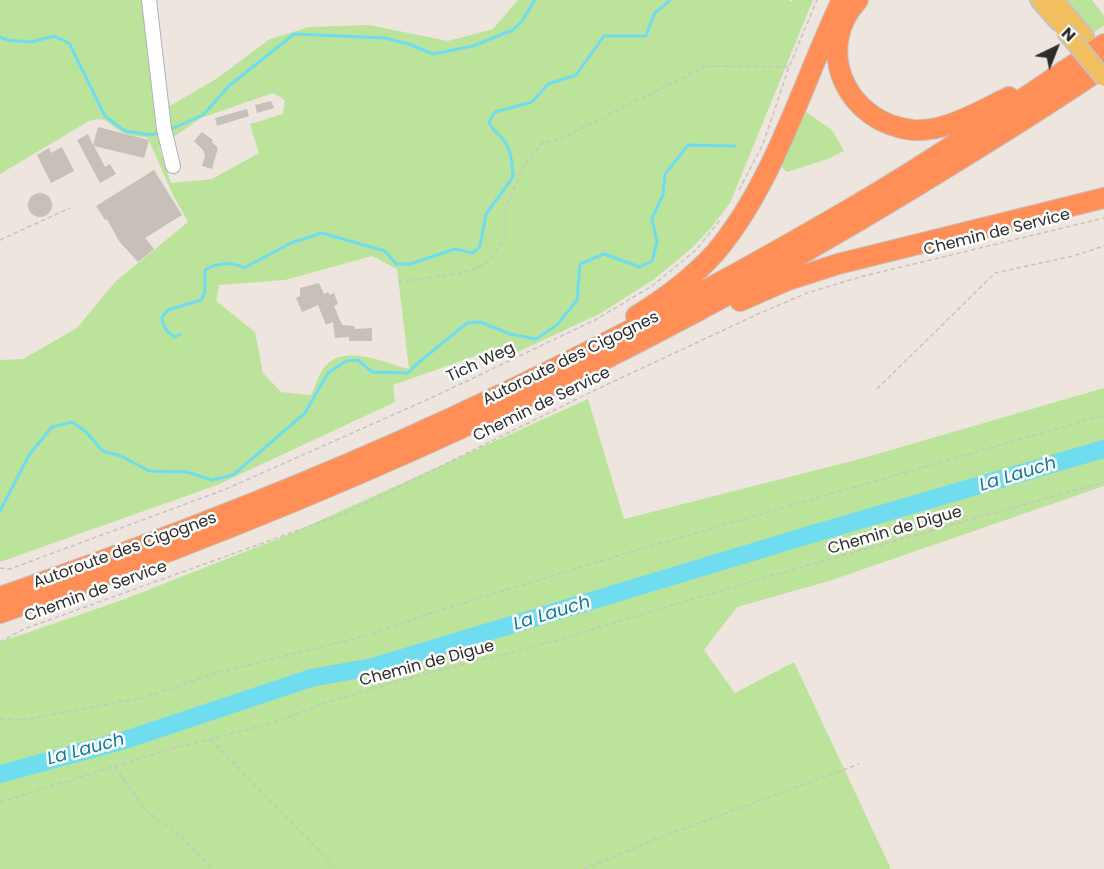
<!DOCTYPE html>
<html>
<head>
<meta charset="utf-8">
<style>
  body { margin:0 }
  #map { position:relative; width:1104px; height:869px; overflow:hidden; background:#ede5de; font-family:Poppins,sans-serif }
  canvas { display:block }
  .north { position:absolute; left:1026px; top:18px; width:60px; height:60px; -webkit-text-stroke:4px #fff; paint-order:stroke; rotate:43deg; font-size:16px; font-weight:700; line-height:24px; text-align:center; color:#2c2c2c }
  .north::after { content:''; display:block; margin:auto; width:21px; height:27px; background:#2c2c2c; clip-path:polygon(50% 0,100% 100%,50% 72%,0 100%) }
</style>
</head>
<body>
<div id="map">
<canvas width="1104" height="869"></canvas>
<div class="north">N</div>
</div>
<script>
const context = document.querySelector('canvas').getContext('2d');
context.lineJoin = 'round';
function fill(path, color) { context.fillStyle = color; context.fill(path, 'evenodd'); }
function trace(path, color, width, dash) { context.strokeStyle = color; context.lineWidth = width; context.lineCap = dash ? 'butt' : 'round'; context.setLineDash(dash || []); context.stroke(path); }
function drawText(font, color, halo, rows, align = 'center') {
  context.font = font + ' Poppins,sans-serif'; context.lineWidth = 5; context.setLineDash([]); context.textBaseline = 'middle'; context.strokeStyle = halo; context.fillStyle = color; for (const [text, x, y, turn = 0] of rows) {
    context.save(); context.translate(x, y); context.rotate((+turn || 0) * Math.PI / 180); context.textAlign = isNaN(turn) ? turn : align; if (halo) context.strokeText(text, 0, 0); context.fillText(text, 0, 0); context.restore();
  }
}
const green = new Path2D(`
  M0,0H146L168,107L216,79L270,39L309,27L369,25L448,41L493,29L518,0H789L791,2L793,0H813L730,203L711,228L692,248L653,280L601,313L507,357L495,349L393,385L395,402L217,485L0,562V360L23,359L77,328L116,281L188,222L172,193L148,138C140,136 131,136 124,133C108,126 109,115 89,121L0,174ZM273,93L285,100L283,114L250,124L259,153L212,179L171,183L159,147L201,118ZM372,256L397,269L409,369C384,364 344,341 323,369C318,376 315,387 311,395L281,392L263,373L255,332L216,301L219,285L285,280Z
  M1065,0H1092L1104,16V26L1092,33Z
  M806,112L832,130L844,151L828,159L787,172L781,166Z
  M1104,388V486L829,581L737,607L704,650L735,693L794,662L891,869H0V641L12,638L125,599L290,534L588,399L624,519L860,459Z`);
const stream = new Path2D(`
  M0,37L7,40L31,42L54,36L69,43L105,116L125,131L150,135L160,133
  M169,130L203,115L230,85L294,34L385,38L412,45L433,54L473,46L513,30L522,21L535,0
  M180,334L175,337C167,332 163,328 162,317L168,310L201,300L205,292V270C216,263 233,261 244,268L291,243L322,233L385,251L396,264H410L455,249L473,253L480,246L486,214L513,177C512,163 512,150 502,138C497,133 492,129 489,122L495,112L532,102L548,84L576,75L604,36H646L654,14L670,0
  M0,511L29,455L52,427L72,422L85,431L103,451L121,456L149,471L187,472L212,480L233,475L305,413L328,373L346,361L358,360L372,372L408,373L418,363L467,323L480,322L510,334L536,339L557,325L577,300L580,264L604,254L640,267L652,261L657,242L652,218L663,195L665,174L688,145L735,146`);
const river = new Path2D(`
  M0,774L125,740L311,678L372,667L809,535L1104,449`);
const building = new Path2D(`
  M271,101L274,108L257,113L255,105Z
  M247,109L249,116L217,126L215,118Z
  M98,127L149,140L144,158L94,146L105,167L110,164L116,174L100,183L77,140L88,134L93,145Z
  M202,132L213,140L212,142L218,148L212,169L202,166L205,155L203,150L194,141Z
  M62,147L74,171L51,183L37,155L49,148L51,153Z
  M154,170L182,215L145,238L154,249L138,262L119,241L107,219L105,220L96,206Z
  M28 205a12 12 0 1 1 24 0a12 12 0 1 1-24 0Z
  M319,283L324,294L328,292L330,295L334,293L338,304L334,306L342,325L354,326L355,329L372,328V341H349V337L335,338L333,322L326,325L318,305L302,312L296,298L300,296V288Z`);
const path = new Path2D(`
  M739,190L763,144L789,67L817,0
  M0,240L70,208
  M398,282L457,274L477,268L490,260L506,238V207L525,163L543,142L558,140L706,66L789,67
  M877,389L995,273L1073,256L1104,246
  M0,568L10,569L226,489L431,398L595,320L652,286L696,250L721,219
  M0,642L24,629L346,513L591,392L758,314L807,293L860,277L1104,218
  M0,719L23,720L146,697L216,673L373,634L425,615L630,552L1104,415
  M211,740L337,869
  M115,767L145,810L182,837L213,869
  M0,802L164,751L270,724L328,702L406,679L548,643L756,580L1104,482
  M584,869L656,839L859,764`);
const minor = new Path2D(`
  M149,0L164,129L173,166`);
const major = new Path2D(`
  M1039,0L1058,22
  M1054,0L1085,36`);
const highway = new Path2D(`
  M858,0C812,50 848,124 913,130C947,132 979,111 1009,97
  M740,301L788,280L838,264L1104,198
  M636,316C664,299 693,277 715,253C775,182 802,83 842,0
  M0,597C153,544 304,486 451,418C585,356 716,287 843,213C933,161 1018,102 1104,44
  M0,613C320,502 621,366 910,190C976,150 1041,110 1104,67`);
const majorBridge = new Path2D(`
  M1064,30L1104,78`);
const streetNames = [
  ["Chemin de Service",997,233,-14],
  ["Autoroute des Cigognes",571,359,-26],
  ["Tich Weg",481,363,-25],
  ["Chemin de Service",542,405,-26],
  ["Chemin de Digue",895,531,-16],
  ["Autoroute des Cigognes",125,551,-20],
  ["Chemin de Service",96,592,-20],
  ["Chemin de Digue",427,664,-15]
];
const waterNames = [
  ["La Lauch",1018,475,-17],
  ["La Lauch",552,614,-17],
  ["La Lauch",86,750,-15]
];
fill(green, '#bbe49a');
trace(stream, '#70dcf0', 3);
trace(river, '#70dcf0', 18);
fill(building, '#c6c0b9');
trace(minor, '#aeb2bc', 16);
trace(major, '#c4c4c4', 20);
trace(highway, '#c4c4c4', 22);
trace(path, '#c4c4c4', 1.5, [4.5, 3]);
trace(minor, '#fff', 14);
trace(major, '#f2bf5e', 16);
trace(highway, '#ff8e57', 20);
trace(majorBridge, '#c4c4c4', 20, []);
trace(majorBridge, '#f2bf5e', 16);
drawText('16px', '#2c2c2c', '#fff', streetNames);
drawText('italic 18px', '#0c7c9f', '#fff', waterNames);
</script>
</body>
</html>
